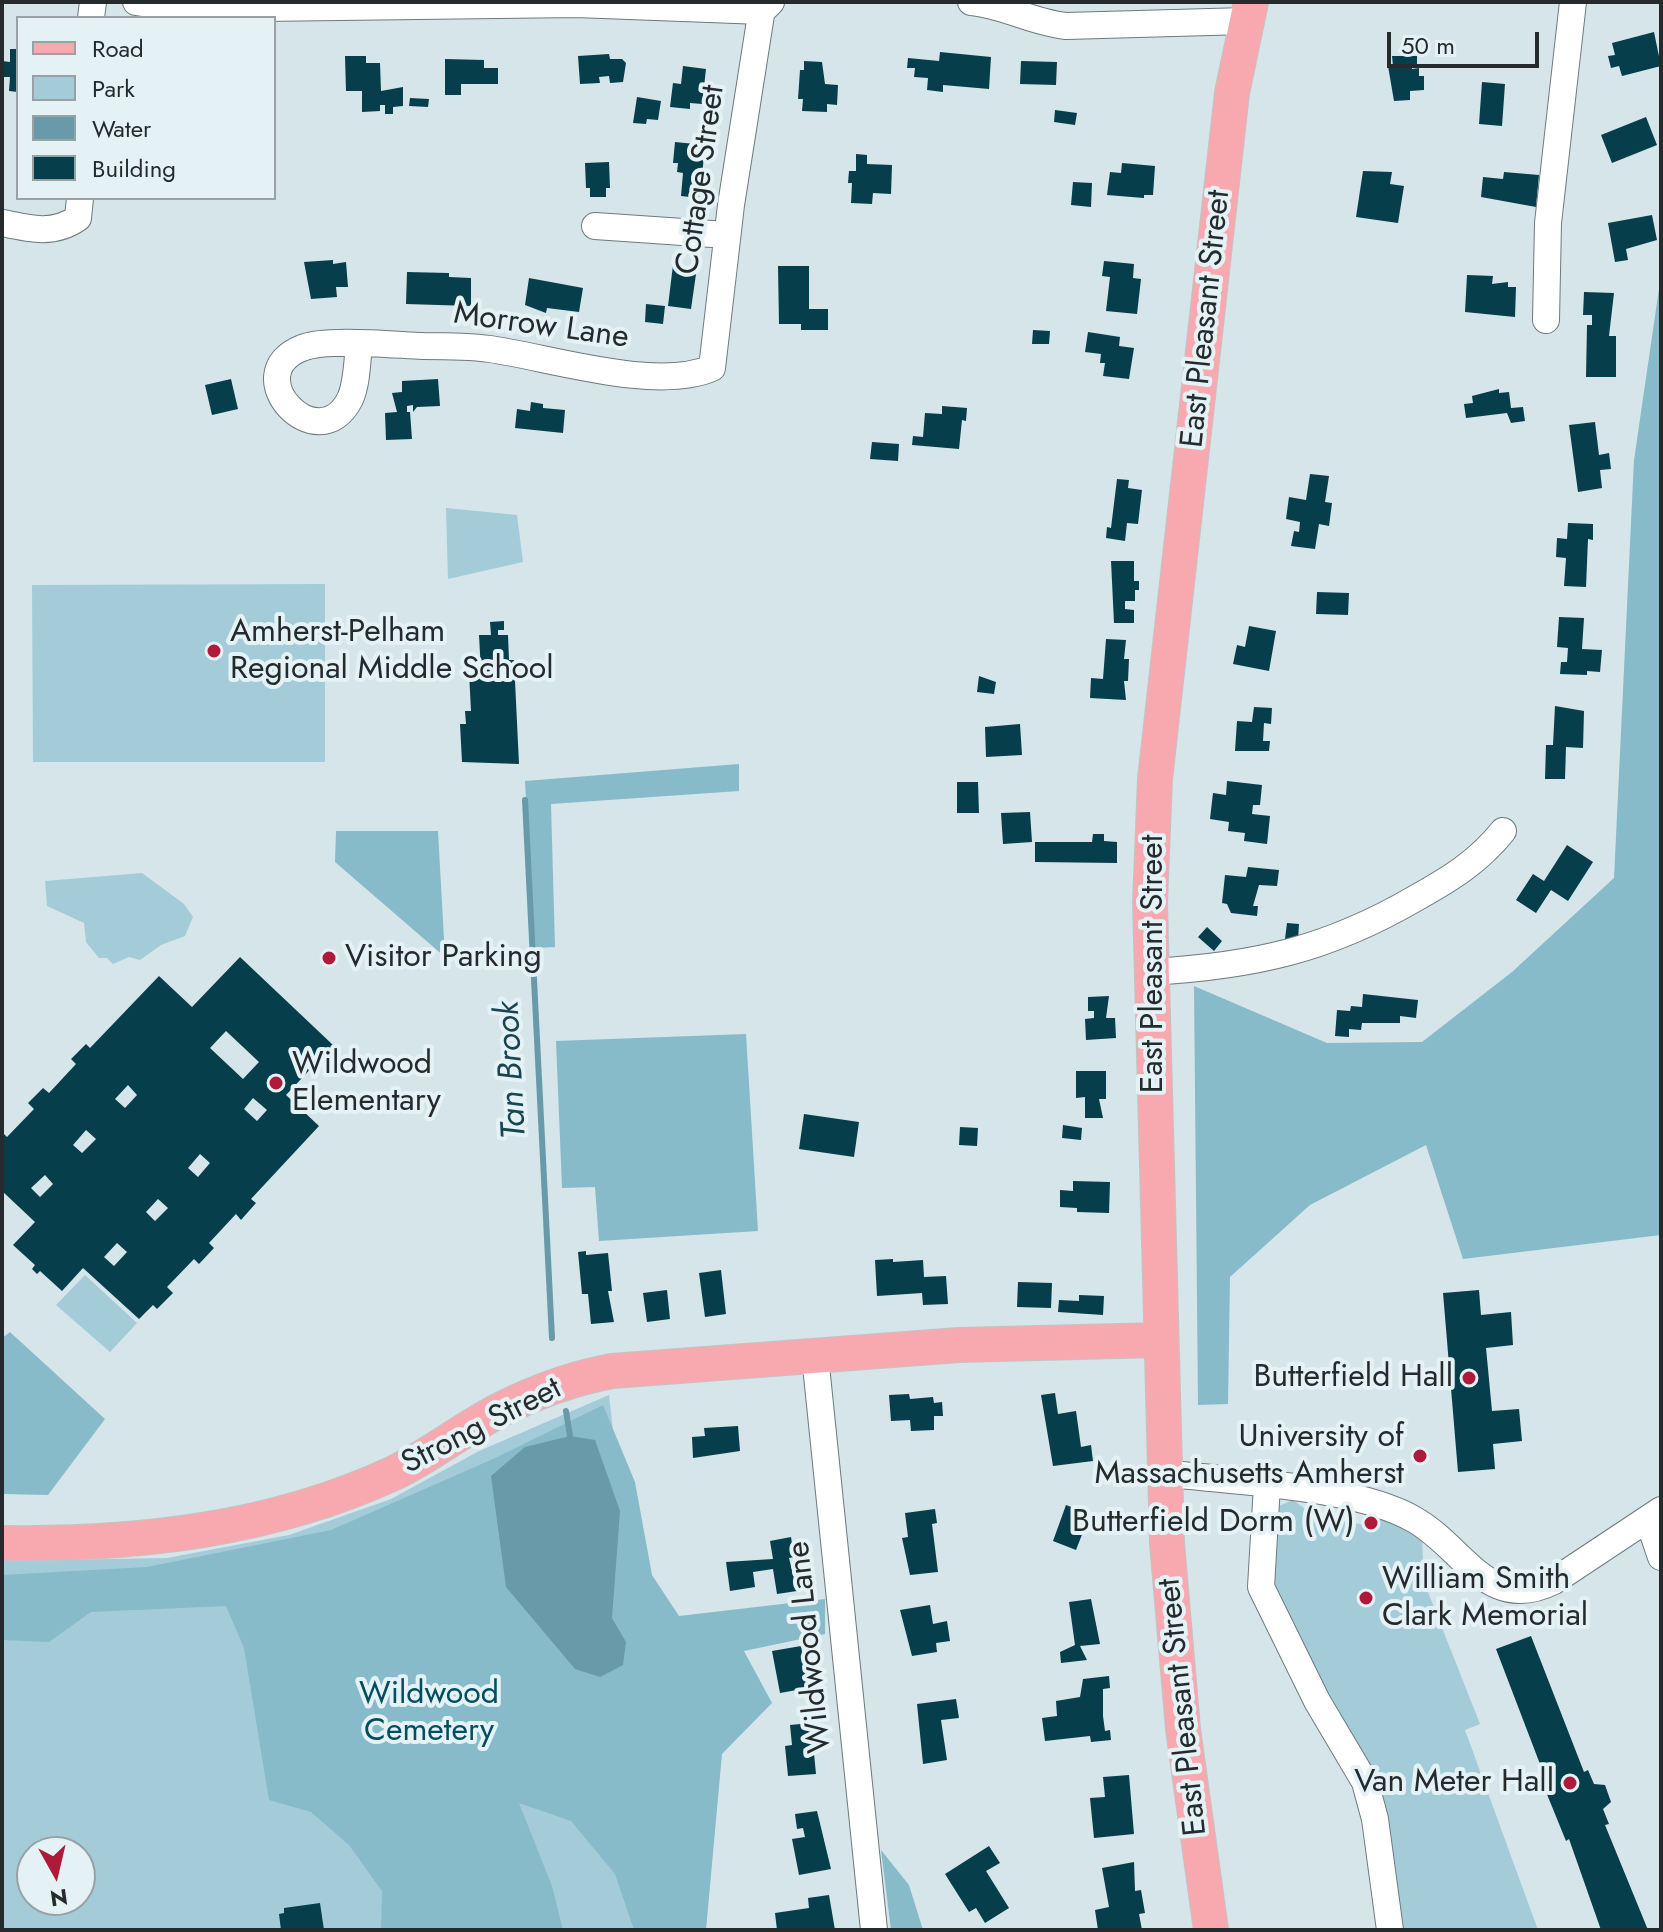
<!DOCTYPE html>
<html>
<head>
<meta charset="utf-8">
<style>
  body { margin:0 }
  #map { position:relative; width:1663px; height:1932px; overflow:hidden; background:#d6e5e9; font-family:Jost,sans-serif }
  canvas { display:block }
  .frame { position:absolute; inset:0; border:4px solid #252b2c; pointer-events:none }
  .legend { position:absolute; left:16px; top:16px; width:260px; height:184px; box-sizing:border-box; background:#e4f2f6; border:2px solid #98a2a5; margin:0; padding:10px 14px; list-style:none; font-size:24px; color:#252b2c }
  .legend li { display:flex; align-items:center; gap:16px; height:40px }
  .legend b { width:40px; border:2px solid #98a2a5 }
  .north { position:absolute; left:16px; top:1836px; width:80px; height:80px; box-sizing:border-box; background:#e4f2f6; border:2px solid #98a2a5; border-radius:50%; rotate:172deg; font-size:22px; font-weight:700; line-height:32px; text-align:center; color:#252b2c }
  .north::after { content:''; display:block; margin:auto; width:28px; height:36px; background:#ae1a3a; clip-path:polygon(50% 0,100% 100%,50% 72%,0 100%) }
  .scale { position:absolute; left:1387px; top:32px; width:152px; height:36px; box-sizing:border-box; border:4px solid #252b2c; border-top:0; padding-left:10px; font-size:24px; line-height:28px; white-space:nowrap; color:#252b2c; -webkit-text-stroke:6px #e4f2f6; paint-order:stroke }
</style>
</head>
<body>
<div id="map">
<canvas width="1663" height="1932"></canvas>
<div class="frame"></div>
<ul class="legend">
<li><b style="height:10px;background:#f8a9b0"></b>Road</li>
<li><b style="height:22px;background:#a3ccd8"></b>Park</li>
<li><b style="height:22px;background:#689aa9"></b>Water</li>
<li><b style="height:22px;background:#063e4b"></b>Building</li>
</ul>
<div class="north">N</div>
<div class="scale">50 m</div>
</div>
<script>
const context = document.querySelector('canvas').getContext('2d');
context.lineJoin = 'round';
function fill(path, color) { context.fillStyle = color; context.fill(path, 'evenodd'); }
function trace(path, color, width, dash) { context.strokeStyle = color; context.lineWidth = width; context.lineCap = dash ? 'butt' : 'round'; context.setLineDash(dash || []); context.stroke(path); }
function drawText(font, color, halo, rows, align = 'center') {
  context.font = font + ' Jost,sans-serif'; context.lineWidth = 8; context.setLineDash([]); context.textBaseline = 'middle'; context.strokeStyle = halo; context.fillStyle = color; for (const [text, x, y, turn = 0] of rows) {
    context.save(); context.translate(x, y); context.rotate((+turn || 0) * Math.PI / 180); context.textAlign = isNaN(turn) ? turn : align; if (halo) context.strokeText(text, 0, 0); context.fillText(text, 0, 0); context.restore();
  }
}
const green = new Path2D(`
  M446,508L517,515L523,562L448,579Z
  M325,584V762H33L32,585Z
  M142,873L184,904L193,917L185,936L161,945L140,960L129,957L113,964L107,958H99L86,942L84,923L47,906L45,881Z
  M85,1275L137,1323L110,1352L56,1305Z
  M609,1395L670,1930H2V1561L167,1558L289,1535L391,1499L479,1451ZM32,1852H80V1900H32Z
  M1293,1500L1308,1511L1363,1525C1381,1511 1405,1529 1422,1539L1424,1582L1480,1724L1465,1730L1538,1930H1400L1384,1814L1271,1587L1276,1507Z`);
const forest = new Path2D(`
  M1661,275V1235L1463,1259L1426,1145L1310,1205L1230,1277L1228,1404L1198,1405L1194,986L1327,1043L1422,1042L1512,972L1614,878L1634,460Z
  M739,764V791L551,804L555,947L534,948L525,781Z
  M336,831H438L445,957L335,862Z
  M746,1034L758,1231L599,1241L595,1187L562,1188L556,1041Z
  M10,1332L105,1419L48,1495L2,1494V1338Z
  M603,1405L635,1482L652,1575L679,1616L825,1599V1634L744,1651L772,1703L722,1754L706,1930H634L615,1874L571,1821L519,1803L552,1886L563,1930H381L382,1891L349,1845L311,1812L269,1800L244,1648L226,1606L91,1612L49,1642L2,1640V1575L147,1567L331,1530L493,1459Z
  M881,1850L909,1885L923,1930H891Z`);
const water = new Path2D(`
  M570,1436L595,1440L620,1511L612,1618L626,1642L623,1665L600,1677L575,1669L506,1587L491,1476L525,1447Z`);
const stream = new Path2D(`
  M525,800L552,1338
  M566,1411L570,1436`);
const building = new Path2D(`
  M1654,32L1661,66L1622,76L1619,66L1611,68L1608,56L1615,55L1612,43Z
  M10,49H18V92L9,91L10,77H2V61L10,62Z
  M940,52L991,57L989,89L943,85V92L927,90L928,78L914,77L915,68H907L908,58L939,61Z
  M609,54L610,59H622L626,63L623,82L610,83L609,76L599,77L600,83L580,84L578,56Z
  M345,56H366V63H380L381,91L403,87V106L393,107V114H385V105H380V111L362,112V91H346Z
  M1392,56H1417V64H1412V69L1419,68V76H1424V90L1410,91V100L1394,101L1388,66H1393Z
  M445,59L484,60V68H498V84H461V95H445Z
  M804,61L822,62L825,84L838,85L837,105L827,104V112L802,111L803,99H798L800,70H804Z
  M1021,61L1057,62L1056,85L1020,84Z
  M683,66L706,69L702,104L690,103V109L670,107L673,83L681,84Z
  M1482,82L1505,84L1502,126L1479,124Z
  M637,97L661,101L658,120L647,119L646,124L633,123Z
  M410,98L429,99L428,107L409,106Z
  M1055,110L1077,113L1075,125L1054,122Z
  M1646,117L1657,145L1612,163L1601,135Z
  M675,142L705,145L702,176L698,175L697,182L701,183L699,198L681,196L683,173L677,172L678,163H673Z
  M856,154L867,155V164L892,165L891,194L873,193L872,204L851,203L852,183H848L849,171H856Z
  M609,162L610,188H606V197H590V188H586L585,163Z
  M1122,163L1155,166L1153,195H1144V198L1107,195L1110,172L1121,173Z
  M1363,171L1392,172L1390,184L1404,186L1398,223L1356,217Z
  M1504,172L1539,175L1536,207L1481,197L1483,177L1503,179Z
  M1073,182L1092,183L1091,207L1071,205Z
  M1652,215L1657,240L1626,249L1628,260L1615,262L1608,223Z
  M333,260V264L346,262L348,287H336L337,297L311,299L304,262Z
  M1104,261L1134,264L1133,278L1141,279L1137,314L1106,311L1110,277L1102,276Z
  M673,265L693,268L692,274H696L691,309L668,306Z
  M778,266H809V309H828V330H801V324H779Z
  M407,272L449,273V277L471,278V306L406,304Z
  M1467,275L1493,276L1492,284L1508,282V287H1516L1515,317L1465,312Z
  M529,278L583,288L579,312L547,308L546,313L525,305Z
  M1584,292L1614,293L1609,336H1616V377H1586L1587,325H1592V315H1583Z
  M646,304L665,306L663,324L645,322Z
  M1033,330L1050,331L1049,344H1032Z
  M1088,332L1120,337L1119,346L1134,348L1129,379L1103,376L1105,363H1100L1101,354L1085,352Z
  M231,379L238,409L212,415L205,385Z
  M438,379L440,406L417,407L413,412V405L407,406V412H410L412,439L386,440L385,413L397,412L392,393L402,392V381Z
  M1499,389V393L1509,392L1511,408L1523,407L1525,421L1511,423L1507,413L1466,418L1464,404L1473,403L1472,396Z
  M531,402L543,404V408L565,410L563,433L515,428L517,409L530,411Z
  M942,406L967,408L966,421L962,420L959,449L912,445L913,436L923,437L925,413L942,414Z
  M1595,422L1599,455L1609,453L1611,469L1600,470L1602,488L1578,492L1569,425Z
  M872,442L899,444L898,461L870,459Z
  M1310,474L1329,476L1325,502L1332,503L1329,526L1319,524L1315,549L1291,546L1294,531L1299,532L1300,522L1286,519L1289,497L1306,500Z
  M1117,479L1129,480L1128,488L1142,490L1138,524L1127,523L1125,541L1106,538L1107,527L1111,528Z
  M1568,523L1593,524V540L1588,539L1586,587L1564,586L1566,558L1556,557L1557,538L1567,539Z
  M1111,561H1134V581H1139V590H1135V601H1125V609L1134,610V623H1114Z
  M1317,592L1349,593L1348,615L1316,614Z
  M1559,617L1584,618L1582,649L1602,650L1600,672L1587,671V675L1560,674L1561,662H1567L1568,648L1557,647Z
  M504,621V630H498V635H508L509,660H514L519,764L462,762L460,724H466L465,711H471L469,672H481L479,635H491L490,622Z
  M1249,626L1276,631L1269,671L1233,664L1237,645L1245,647Z
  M1106,639L1126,640L1124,659H1129L1128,681H1124L1126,700L1090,698L1091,678L1103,679Z
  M979,676L996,682L994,694L977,692Z
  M1555,706L1584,711L1583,748L1566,747L1565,779H1545L1546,745H1553Z
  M1254,707L1272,708L1271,724L1264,723L1263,741H1270L1269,751H1235L1237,721L1252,722Z
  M1020,724L1022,755L986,757L985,727Z
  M1227,781L1262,785L1260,805H1253L1252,814L1270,816L1267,844L1244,841L1245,833L1228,831L1229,822L1210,819L1213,793L1226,795Z
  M957,782H978L979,813H957Z
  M1030,812L1032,842L1003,844L1001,813Z
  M1093,834H1104V841L1117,842V863L1035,862V842H1092Z
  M1567,845L1593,862L1568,901L1551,890L1536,913L1516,900L1533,874L1544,881Z
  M1248,867L1279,870L1277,886L1259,885L1253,906H1258L1257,916L1231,913L1227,904L1222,903L1225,875L1246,877Z
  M1287,923L1299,924L1298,940L1285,939Z
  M1207,927L1222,941L1214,951L1198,937Z
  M240,957L333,1045L286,1095L319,1126L251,1199L256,1203L241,1220L236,1214L209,1243L214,1248L199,1264L194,1259L167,1287L173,1293L157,1309L153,1305L139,1319L83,1268L62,1291L40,1271L37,1274L32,1269L35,1265L13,1245L35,1222L2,1191V1132L7,1137L34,1109L28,1103L43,1088L49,1093L76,1064L71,1059L86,1044L90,1048L159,976L192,1007ZM226,1031L259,1062L243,1079L210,1048ZM128,1085L137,1095L125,1108L115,1099ZM253,1098L267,1110L257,1121L244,1109ZM86,1130L96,1139L82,1153L73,1145ZM200,1154L210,1163L198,1177L188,1168ZM45,1175L53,1184L40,1197L31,1188ZM158,1199L168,1208L155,1221L146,1212ZM117,1243L127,1252L114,1266L104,1257Z
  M1363,994L1418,1000L1416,1018L1400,1016V1023H1362L1361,1030L1349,1029V1037L1335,1036L1337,1010L1350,1011L1351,1006L1362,1007Z
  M1109,996L1106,1018H1115L1116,1038L1086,1040L1085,1019L1094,1018V1011H1088V997Z
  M1076,1071H1106V1099H1099L1103,1118H1085V1097L1076,1098Z
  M804,1114L859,1122L854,1157L799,1149Z
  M1063,1125L1082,1128L1081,1140L1062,1138Z
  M960,1127L978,1128L977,1146L959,1145Z
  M1073,1181L1110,1182L1109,1213L1077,1212V1208L1060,1207V1190L1073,1191Z
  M586,1251V1255L608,1253L612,1291H608L614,1322L591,1324L588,1294H582L578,1252Z
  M893,1259V1262L923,1260L924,1277L946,1276L948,1304L923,1305L922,1293L877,1296L875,1260Z
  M721,1270L726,1314L705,1317L699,1273Z
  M1018,1282L1052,1283L1051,1308L1017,1307Z
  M667,1290L670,1319L647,1322L643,1293Z
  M1479,1290L1481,1315L1511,1312L1513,1345L1486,1348L1492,1411L1519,1409L1522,1441L1493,1444L1495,1469L1458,1472L1443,1293Z
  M1079,1295L1104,1296L1103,1315L1058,1312L1059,1300L1079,1301Z
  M1055,1393L1058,1414L1076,1411L1081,1447L1091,1445L1093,1461L1053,1466L1041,1395Z
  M909,1394L910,1399L933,1397L934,1403L942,1402L943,1416H934V1430L911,1431L910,1420L891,1421L889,1395Z
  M738,1426L740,1451L693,1458L692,1437L705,1436L704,1428Z
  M1066,1505L1090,1514L1076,1550L1053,1541Z
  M935,1509L937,1523L932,1524L938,1572L910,1575L902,1538L908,1537L905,1513Z
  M791,1537L794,1557L789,1558L797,1591L777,1594L773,1569L753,1572L755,1587L730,1591L726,1562L773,1559L770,1541Z
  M1091,1599L1100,1644L1080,1646L1087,1660L1061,1663L1060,1652L1075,1645L1069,1602Z
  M930,1605L933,1624L947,1621L950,1641L936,1643L937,1652L912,1656L900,1610Z
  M1531,1636L1584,1772L1588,1770L1594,1784L1605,1785L1611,1802L1603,1809L1609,1824L1605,1825L1648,1930H1601L1569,1839L1566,1841L1544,1787L1548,1785L1496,1649Z
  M801,1646L808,1688L780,1693L772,1651Z
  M1109,1676L1110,1688L1103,1689V1716L1105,1731L1110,1730L1111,1740L1091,1742L1090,1736L1045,1741L1042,1718L1057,1716L1056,1701L1080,1697L1083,1679Z
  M956,1699L959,1718L941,1720L947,1760L923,1764L917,1704Z
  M811,1723L816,1774L788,1776L785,1746L792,1745L790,1725Z
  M1129,1775L1134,1834L1094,1838L1090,1798L1105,1797L1103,1777Z
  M817,1811L831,1869L799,1875L792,1839L805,1837L803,1828L797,1829L795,1814Z
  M989,1846L1000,1863L986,1871L1009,1908L985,1923L976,1908L969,1912L945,1874Z
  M1134,1862L1135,1891L1141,1890L1145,1913L1139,1914L1142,1930H1098L1095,1910L1109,1907L1102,1868Z
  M829,1895L835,1930H777L775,1913L809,1908L808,1898Z
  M320,1903L324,1930H281L279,1914L284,1913V1908Z`);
const minor = new Path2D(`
  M136,2L181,9L576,4L762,11L771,2
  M971,2C1005,5 1030,22 1066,26L1246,21
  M91,18L93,2
  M3,223C30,229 54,235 78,218L80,198
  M595,226L727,235
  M1546,320L1548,223L1573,2
  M359,345C357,362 357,384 350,399C318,462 236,374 302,348C325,338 395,345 423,346C446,346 468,346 490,349C551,358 656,392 712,368L731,205L763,2
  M1151,972C1253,966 1327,950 1416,898C1450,879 1478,862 1503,831
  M815,1356L874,1930
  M1163,1473C1234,1482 1355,1485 1415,1520C1465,1549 1488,1614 1554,1581L1661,1510
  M1267,1485L1261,1587L1317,1701L1365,1782L1375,1819L1390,1930
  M1648,1519L1661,1557`);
const major = new Path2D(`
  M2,1543C136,1545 271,1530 394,1473C432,1455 465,1427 504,1408C538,1391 575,1378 612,1371L959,1345L1160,1340
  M1211,1930L1183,1729L1167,1543L1150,903L1155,779L1232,93L1251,2`);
const markers = [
  [214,651,8,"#ae1a3a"],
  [329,958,8,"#ae1a3a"],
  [276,1083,8,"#ae1a3a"],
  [1469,1378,8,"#ae1a3a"],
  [1420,1456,8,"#ae1a3a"],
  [1371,1523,8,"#ae1a3a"],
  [1366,1598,8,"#ae1a3a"],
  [1570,1783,8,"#ae1a3a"]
];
const streetNames = [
  ["Cottage Street",702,180,-82],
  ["East Pleasant Street",1207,319,-84],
  ["Morrow Lane",541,327,8],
  ["East Pleasant Street",1154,964,-90],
  ["Strong Street",482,1427,-27],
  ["Wildwood Lane",811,1647,-96],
  ["East Pleasant Street",1184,1707,-96]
];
const poiNames = [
  ["Amherst-Pelham",230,633],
  ["Regional Middle School",230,670],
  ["Visitor Parking",345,958],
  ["Wildwood",292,1065],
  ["Elementary",292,1102],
  ["Butterfield Hall",1453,1378,"right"],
  ["University of",1404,1438,"right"],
  ["Massachusetts Amherst",1404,1475,"right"],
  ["Butterfield Dorm (W)",1355,1523,"right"],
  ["William Smith",1382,1580],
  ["Clark Memorial",1382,1617],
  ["Van Meter Hall",1554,1783,"right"]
];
const parkNames = [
  ["Wildwood",429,1695],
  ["Cemetery",429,1732]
];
const waterNames = [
  ["Tan Brook",513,1070,-93]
];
fill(green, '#a3ccd8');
fill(forest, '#87bbca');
fill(water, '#689aa9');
trace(stream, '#689aa9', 6);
fill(building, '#063e4b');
trace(minor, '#6d7a7e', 28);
trace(major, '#c2c4c4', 36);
trace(minor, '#fff', 26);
trace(major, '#f8a9b0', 34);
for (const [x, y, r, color] of markers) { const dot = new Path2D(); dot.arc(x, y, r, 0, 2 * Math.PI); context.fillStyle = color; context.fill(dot); trace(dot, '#e4f2f6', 3); }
drawText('32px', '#252b2c', '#e4f2f6', streetNames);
drawText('32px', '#252b2c', '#e4f2f6', poiNames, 'left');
drawText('32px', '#034f60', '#e4f2f6', parkNames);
drawText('italic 34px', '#184551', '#e4f2f6', waterNames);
</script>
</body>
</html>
